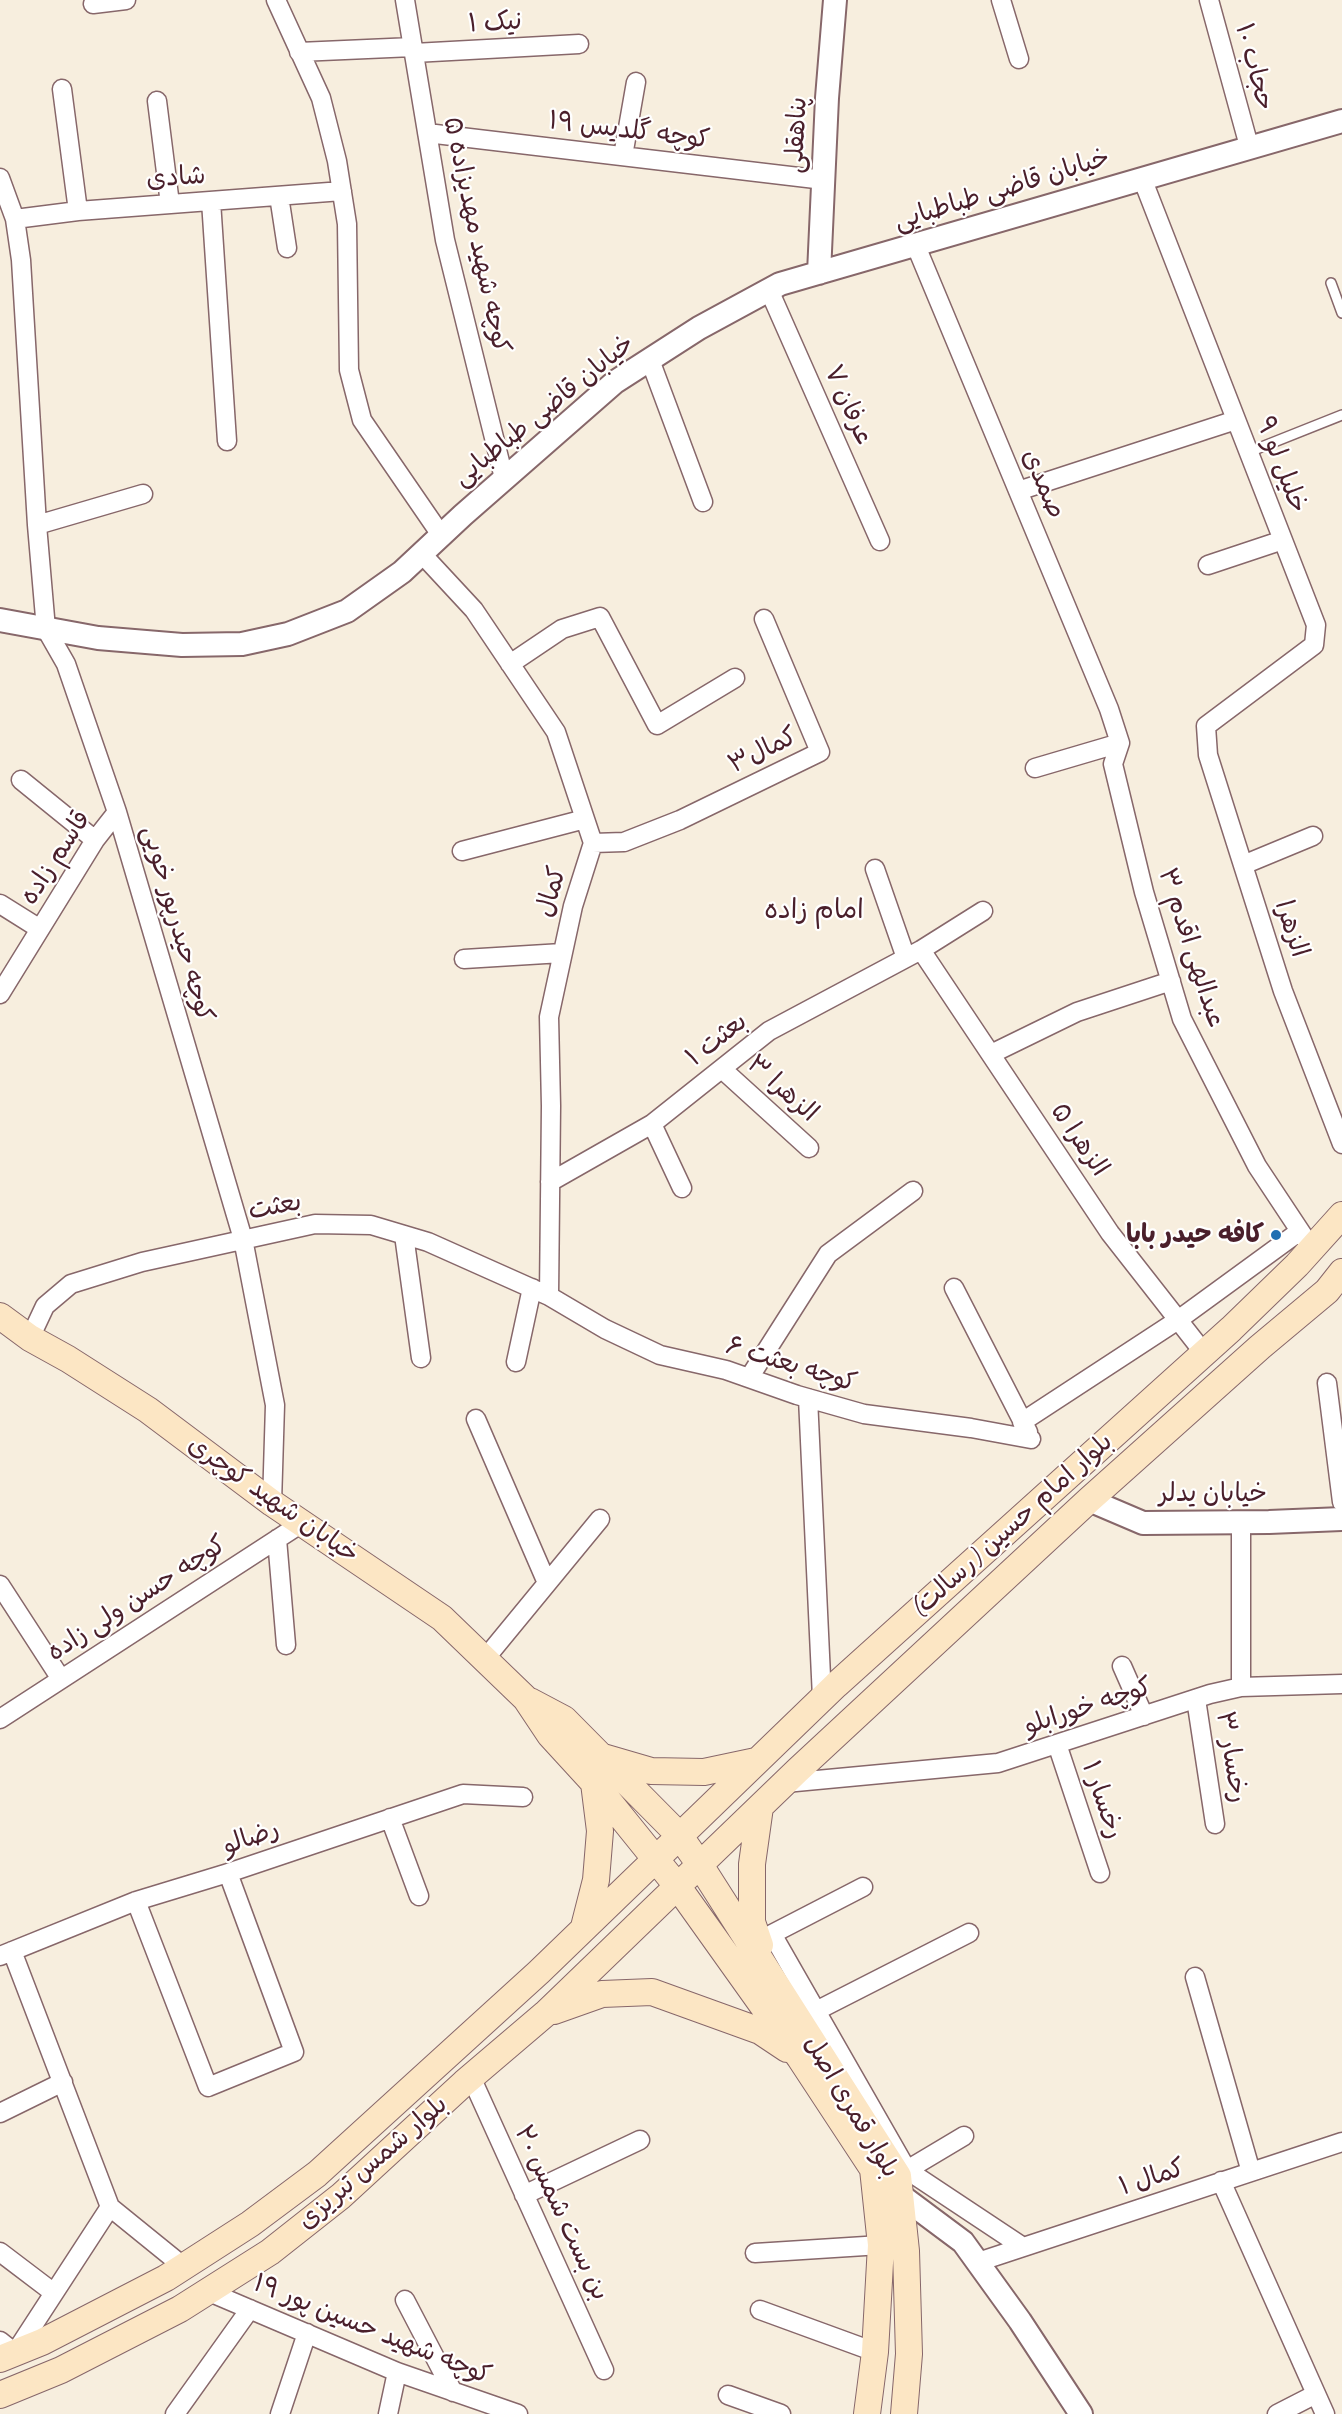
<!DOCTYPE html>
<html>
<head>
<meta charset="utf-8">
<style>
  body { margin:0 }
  canvas { display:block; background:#f7eede }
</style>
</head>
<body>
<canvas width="1342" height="2414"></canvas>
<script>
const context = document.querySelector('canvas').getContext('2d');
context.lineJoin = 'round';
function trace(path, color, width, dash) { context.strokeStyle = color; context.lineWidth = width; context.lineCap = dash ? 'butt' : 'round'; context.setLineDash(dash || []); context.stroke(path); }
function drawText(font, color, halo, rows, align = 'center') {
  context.font = font + ' Caveat,"Playpen Sans Arabic",sans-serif'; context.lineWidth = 4.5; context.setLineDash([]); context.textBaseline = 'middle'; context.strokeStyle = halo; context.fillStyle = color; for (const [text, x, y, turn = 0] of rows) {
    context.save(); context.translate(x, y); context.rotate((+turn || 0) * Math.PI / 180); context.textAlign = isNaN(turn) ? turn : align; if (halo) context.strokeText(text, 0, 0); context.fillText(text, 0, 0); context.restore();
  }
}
const service = new Path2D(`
  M1331,283L1342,313
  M1249,452L1342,415`);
const minor = new Path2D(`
  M276,0L321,98L337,161L347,224L349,370L362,420L441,535
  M405,0L445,240L504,478
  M1001,0L1019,59
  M1209,0L1249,146
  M93,4L126,0
  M299,52L413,47
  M414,53L579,44
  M62,89L78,211
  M157,101L170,204
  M427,133L824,180
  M623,156L636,82
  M0,178L15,219L21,260L37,525L46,629L66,664L117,812L243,1239L275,1405L272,1503
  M1142,178L1316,625L1314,645L1206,726L1208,755L1283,991L1342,1144
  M279,196L287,248
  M211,201L227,441
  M15,219L78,211L342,191
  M916,246L1109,709L1120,743
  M769,290L880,541
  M650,360L703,502
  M1018,491L1236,420
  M37,525L143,494
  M422,554L474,610L556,732L593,843L573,906L549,1017L551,1106L549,1296
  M1208,565L1283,540
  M510,664L562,629L600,617L657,725L735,678
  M1120,743L1113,764L1144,892L1182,1019L1257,1166L1312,1249
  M1035,768L1120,743
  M21,780L95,840
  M593,843L624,842L680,820L820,752L764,619
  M462,851L585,819
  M1243,865L1313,836
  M875,869L906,958
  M0,904L40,929
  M921,950L1110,1233L1204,1353
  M464,959L562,953
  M0,994L95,840L117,812
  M991,1054L1077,1012L1171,981
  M722,1069L809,1148
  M652,1124L682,1188
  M550,1182L652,1124L769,1031L921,950L983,911
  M404,1235L421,1358
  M954,1288L1028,1432
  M30,1338L45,1306L71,1284L142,1262L315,1224L371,1225L428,1242L549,1296L605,1329L660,1355L726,1370L797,1395L864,1414L971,1428L1031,1439
  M516,1362L532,1288
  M749,1378L828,1254L913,1191
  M1327,1383L1342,1502
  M808,1398L822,1698
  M476,1419L547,1583
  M1022,1422L1178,1320L1300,1231
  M277,1539L286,1645
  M0,1585L61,1679
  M484,1660L600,1519
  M1122,1666L1144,1716
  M1241,1687L1342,1684
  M1196,1699L1215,1824
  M0,1719L302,1523
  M1057,1744L1100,1873
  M785,1783L998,1763L1210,1694L1241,1687V1522
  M390,1818L419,1896
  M863,1887L772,1934L907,2170L1023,2247
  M136,1901L208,2087L294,2052L228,1873
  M12,1951L110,2207
  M0,1956L136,1901L228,1873L463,1794L523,1797
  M1195,1977L1251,2172
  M816,2011L969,1933
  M471,2077L604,2370
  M0,2113L63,2082
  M907,2170L964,2136
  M1221,2181L1325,2414
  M524,2195L640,2140
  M0,2252L54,2293
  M755,2253L881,2245
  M978,2262L1342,2142
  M207,2291L397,2372L518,2414
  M405,2300L453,2392
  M760,2310L875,2352
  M0,2341L15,2353L110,2207L184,2267
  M728,2395L781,2414
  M175,2414L250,2309
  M280,2414L307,2333
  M388,2414L397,2372
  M1277,2414L1316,2394`);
const tertiary = new Path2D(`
  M819,273L827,98L835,0
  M0,620L98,638L182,645L242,644L288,634L347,611L402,572L463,515L615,382L699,328L780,284L1342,121
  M1089,1500L1143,1523L1269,1522L1342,1519
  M900,2195L963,2242L1020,2321L1081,2414`);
const secondary = new Path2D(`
  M0,1316L30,1338L68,1359L148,1410L272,1503L442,1618L526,1699L550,1735L594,1783L678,1887L800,2058L873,2169L881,2245L875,2352L867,2414
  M530,1701L564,1719L679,1835L700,1865L898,2176L906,2251L909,2354L904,2414
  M603,1757L651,1771L704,1772L756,1761
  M584,1927L596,1880L600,1831L594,1783
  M760,1945L752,1922V1864L760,1807
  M554,2011L602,1994L652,1992L760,2031L787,2049
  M0,2359L42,2342L166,2278L250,2224L317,2174L539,1972L836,1685L1231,1329L1297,1265L1342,1215
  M0,2395L61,2370L180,2309L270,2252L341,2196L464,2083L545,2014L798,1770L1089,1500L1260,1347L1327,1291L1342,1272`);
const markers = [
  [1276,1235,6,"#1f6fb2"]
];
const streetNames = [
  ["نیک ۱",495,23,-3],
  ["حجاب ۱۰",1254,67,75],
  ["کوچه گلدیس ۱۹",629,131,7],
  ["پناهقلی",797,135,-87],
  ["شادی",176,178,-4],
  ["خیابان قاضی طباطبایی",1002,190,-17],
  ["کوچه شهید مهدیزاده ۵",476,235,78],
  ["عرفان ۷",848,405,66],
  ["خیابان قاضی طباطبایی",544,411,-39],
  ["خلیل لو ۹",1281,465,69],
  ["صمدی",1043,484,67],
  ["کمال۳",763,751,-26],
  ["قاسم زاده",56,858,-57],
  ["کمال",552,892,-74],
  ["کوچه حیدرپور خویی",177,924,74],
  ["الزهرا",1291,929,72],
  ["عبدالهی اقدم ۳",1191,948,72],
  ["بعثت ۱",717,1040,-38],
  ["الزهرا ۳",782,1089,42],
  ["الزهرا ۵",1079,1140,56],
  ["بعثت",275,1207,-11],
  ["کوچه بعثت ۶",791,1365,17],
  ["خیابان یدلر",1213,1494],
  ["خیابان شهید کوچری",273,1500,35],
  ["بلوار امام حسین (رسالت)",1012,1526,-42],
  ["کوچه حسن ولی زاده",137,1599,-33],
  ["کوچه خورابلو",1088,1707,-18],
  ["رخسار ۳",1231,1757,81],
  ["رخسار ۱",1102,1800,71],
  ["رضالو",251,1838,-19],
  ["بلوار قمری اصل",851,2107,59],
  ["بلوار شمس تبریزی",373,2163,-41],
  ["کمال ۱",1152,2178,-18],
  ["بن بست شمس ۲۰",561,2213,65],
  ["کوچه شهید حسین پور ۱۹",372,2330,22]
];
const poiNames = [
  ["کافه حیدر بابا",1264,1235]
];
const neighbourhoodNames = [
  ["امام زاده",814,911]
];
trace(service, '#87676a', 12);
trace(minor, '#87676a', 21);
trace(tertiary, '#87676a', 26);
trace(secondary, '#87676a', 28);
trace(service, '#fff', 9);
trace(minor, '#fff', 18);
trace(tertiary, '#fff', 22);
trace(secondary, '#fce6c4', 26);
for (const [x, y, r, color] of markers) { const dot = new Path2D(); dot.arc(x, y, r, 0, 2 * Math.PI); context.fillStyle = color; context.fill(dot); trace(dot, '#fff', 2); }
drawText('26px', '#4a1f2b', '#fff', streetNames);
drawText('bold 26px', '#4a1f2b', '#fff', poiNames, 'right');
drawText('27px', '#4a1f2b', '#fff', neighbourhoodNames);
</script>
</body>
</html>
